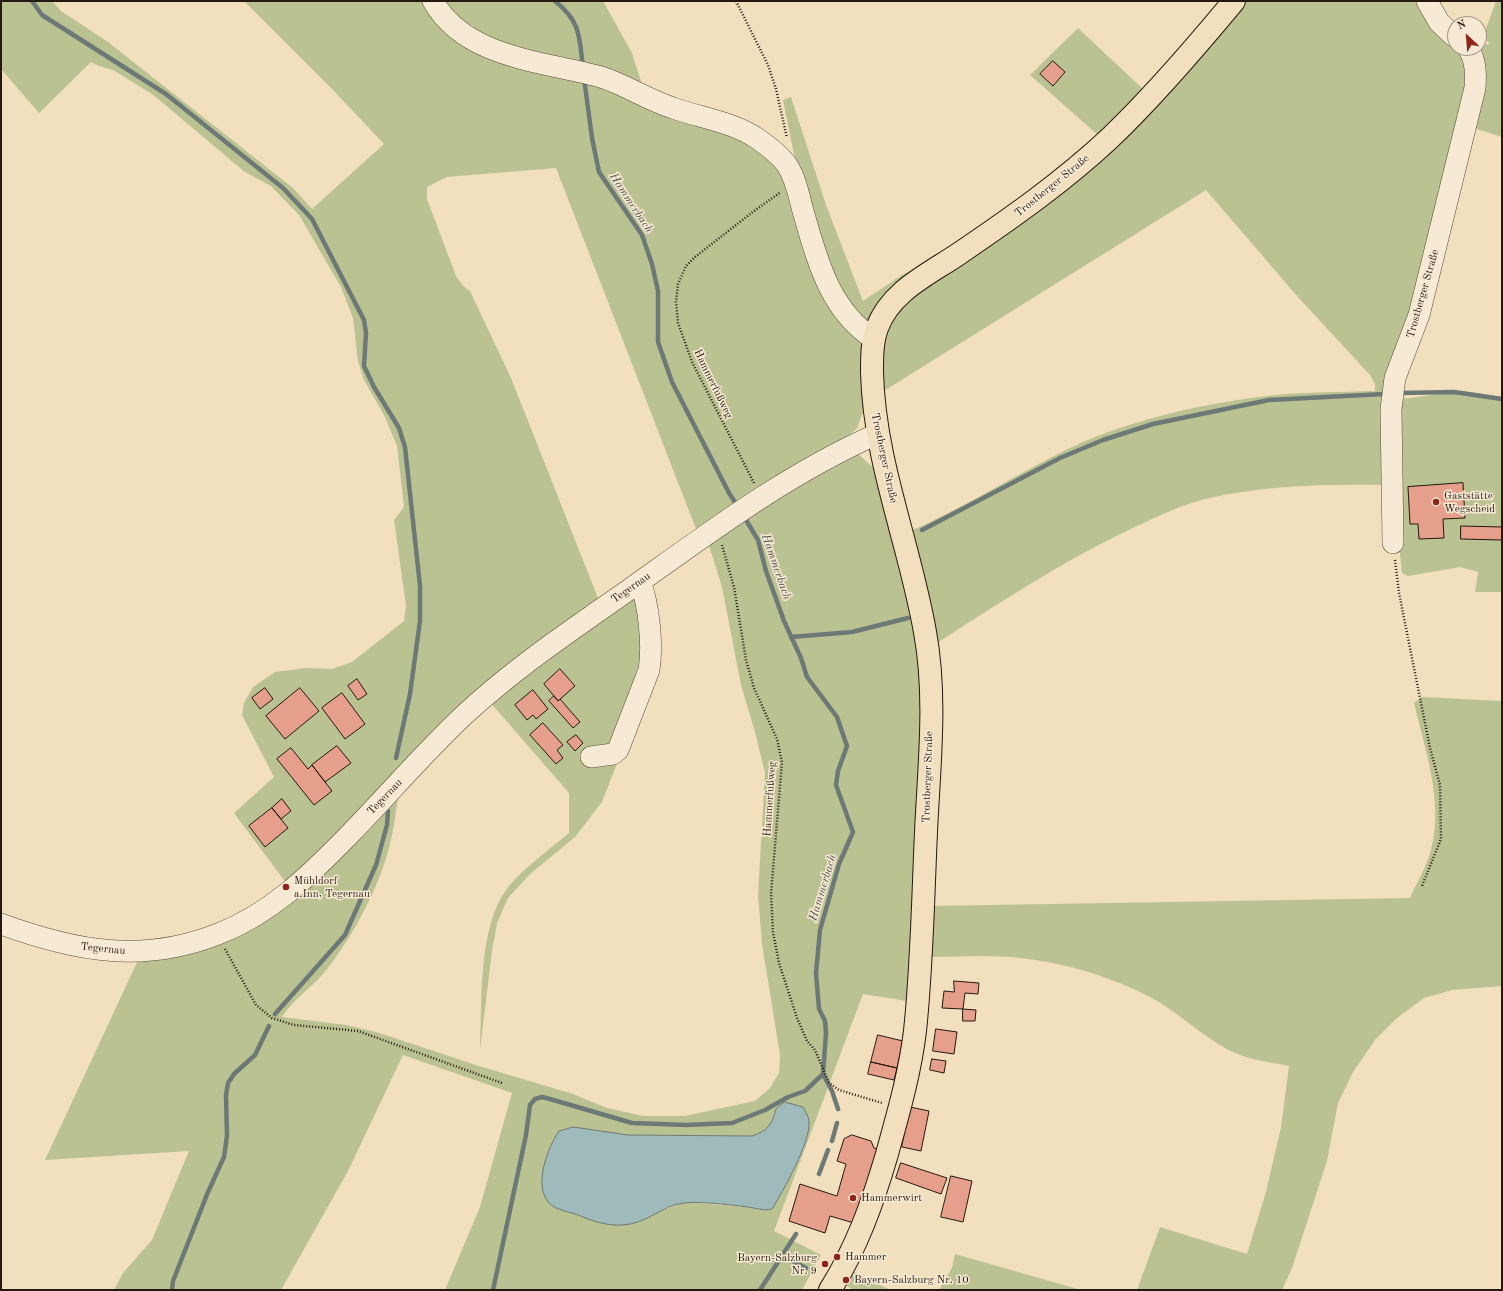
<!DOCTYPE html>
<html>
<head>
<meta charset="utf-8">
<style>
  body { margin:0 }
  #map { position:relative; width:1503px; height:1291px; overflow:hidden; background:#f2dfbd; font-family:"Old Standard TT",serif }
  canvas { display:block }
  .frame { position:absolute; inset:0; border:2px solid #241810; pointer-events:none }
  .north { position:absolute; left:1447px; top:16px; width:40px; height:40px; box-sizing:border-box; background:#f7ead4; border:1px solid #a39686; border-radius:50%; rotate:334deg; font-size:11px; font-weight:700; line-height:16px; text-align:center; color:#241810 }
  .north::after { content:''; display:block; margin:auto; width:14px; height:18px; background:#8f2418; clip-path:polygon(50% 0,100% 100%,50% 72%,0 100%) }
</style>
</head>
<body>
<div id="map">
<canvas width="1503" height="1291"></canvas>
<div class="frame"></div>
<div class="north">N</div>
</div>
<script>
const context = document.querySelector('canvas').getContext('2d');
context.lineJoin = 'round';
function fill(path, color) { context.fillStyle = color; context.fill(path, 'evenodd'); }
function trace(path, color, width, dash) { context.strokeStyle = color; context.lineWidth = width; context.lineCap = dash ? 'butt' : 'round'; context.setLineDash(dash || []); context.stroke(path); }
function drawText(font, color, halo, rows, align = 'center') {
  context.font = font + ' "Old Standard TT",serif'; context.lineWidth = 3; context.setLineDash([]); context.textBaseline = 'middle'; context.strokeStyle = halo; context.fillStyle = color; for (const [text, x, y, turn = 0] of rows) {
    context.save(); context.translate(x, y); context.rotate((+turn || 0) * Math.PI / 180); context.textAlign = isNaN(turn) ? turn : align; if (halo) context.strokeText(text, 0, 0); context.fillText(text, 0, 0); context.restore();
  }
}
const green = new Path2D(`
  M1,1H52L61,11L108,42L293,188L312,209L384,144L333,90L244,1H603L632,53L644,91L797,169L783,100L791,97L826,205L863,301L902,275L927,263L871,320L863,322L860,340L865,352L866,404L857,428L844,440L698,534L556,168L447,177L427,187V199L456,276L464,287L470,291L511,378L600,603L287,884L234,813L274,777L242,715L244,703L253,687L275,672L306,668L332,669L352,662L404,621L406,606L394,520L404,507L397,446L384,415L364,380L358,361L353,318L341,287L299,215L271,186L245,172L152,94L113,70L99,66L91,62L39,113L1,69Z
  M1243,1H1422L1455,42V48H1462L1472,67L1422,287L1386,485C1326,484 1264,485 1205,499C1181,505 1157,517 1135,527C1064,560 999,603 934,645L908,532C965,508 1017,473 1072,447C1135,418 1206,403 1275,395C1307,392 1342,392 1375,391V384L1370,375L1297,296L1206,190L879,394L882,336L901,301L986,243Z
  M1496,1H1502V137L1471,127L1479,45L1490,44L1483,37Z
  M1078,28L1145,91L1099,136L1030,75Z
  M1463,391L1502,397V592H1475L1478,572L1460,567L1408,576L1402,573L1399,546L1395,400Z
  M858,454L875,469L920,636L922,723L913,1002L863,994L774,1231L821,1255L802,1290H445L480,1207L512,1093L403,1055L348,1171L281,1290H114L123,1273L152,1240L189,1151L45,1160L139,958L230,938L399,793C396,810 394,827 390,844C379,888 355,932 328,968C314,986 294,998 282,1017L346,1025L376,1032L479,1066L573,1094L607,1108L643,1116H685L755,1101L770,1088L779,1073L780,1055L762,944L758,895L765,773L755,732L741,685L722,587L708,542L776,494ZM776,1109L806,1138C795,1164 787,1192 765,1210L747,1207L685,1202L664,1210L559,1131L573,1127L628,1135L752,1136C767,1131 772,1125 776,1109Z
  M648,585L650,678L602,802L575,837L530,874L508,898L497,923L492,951L480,1050C482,1002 478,929 506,890C519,872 551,848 569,833V793L489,701Z
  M1422,697L1502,701V986L1452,990L1424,998L1397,1018L1375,1040L1353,1072L1338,1103L1327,1161L1292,1268L1282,1290H1137L1160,1227L1247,1254L1266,1192L1281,1127L1289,1066C1268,1062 1244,1059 1225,1048C1199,1033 1176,1011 1150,997C1100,971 1040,956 983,956C965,956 947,957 929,957L930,906L1410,898C1417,882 1427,866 1431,850C1444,802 1425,750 1414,703Z
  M955,1254L1081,1290H939L952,1268Z
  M850,1270L890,1290H853L843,1283Z`);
const water = new Path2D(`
  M785,1102L803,1107C805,1111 809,1117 809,1121C811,1142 783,1191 772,1209C763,1211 756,1208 748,1207C734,1205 697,1201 684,1203C662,1205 648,1224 622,1225C607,1226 592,1221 578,1215C570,1212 556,1210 550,1204C532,1187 548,1147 559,1131L573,1127L628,1135L752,1136C767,1131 772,1125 776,1109Z`);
const stream = new Path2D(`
  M32,1L42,15L166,94L283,188L312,219L364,320L366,333L364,366L374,387L399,428L405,447L420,586V621L410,694L396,758
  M555,1C581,22 579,36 583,67
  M584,78L592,138L599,172L642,235L652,264L658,291V342L672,382L729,493L738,507
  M1400,393L1454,392L1502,399
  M743,515L758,540L766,571L784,621L801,658L807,677L837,717L847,746L838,771L836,785L853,832L839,864L820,930L816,973L819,1009L825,1021L826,1033L823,1074L832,1091L838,1109
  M922,530L1060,458L1103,440L1153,424L1269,400L1384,394
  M791,637L852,632L908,618
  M275,1014L345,935L376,865L387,825L388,811
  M832,1141L837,1123
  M819,1174L828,1150
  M783,1256L806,1268
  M172,1290L173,1281L208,1192L224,1157L227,1136L226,1095L228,1083L234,1074L255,1055L269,1026
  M493,1290L526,1135L530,1105L535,1099L542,1097L550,1099L632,1123L686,1125L732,1123L765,1110L788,1097L805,1091L823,1074
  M760,1290L796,1234`);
const building = new Path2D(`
  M1053,61L1065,72L1053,86L1040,74Z
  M1463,483L1465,518L1443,519L1444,538L1419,539L1418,524H1410L1408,487Z
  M1461,526L1502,527V540L1461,539Z
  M560,669L575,686L558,701L544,684Z
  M357,679L367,694L358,700L348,686Z
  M265,688L273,699L260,709L252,698Z
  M300,688L319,711L285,739L266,716Z
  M533,690L548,709L536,719L533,715L527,720L515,705Z
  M342,693L365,724L345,739L322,708Z
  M554,696L558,701L560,699L580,722L573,728L549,701Z
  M543,723L563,745L557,750L563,758L556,764L530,735Z
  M576,735L583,743L575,751L567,742Z
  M337,746L351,763L325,782L312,765Z
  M291,748L308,769L312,765L332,791L314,805L277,759Z
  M282,799L291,811L281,819L272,808Z
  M272,808L288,828L265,847L249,826Z
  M954,981L979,983L978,994L965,993L963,1009L942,1008L944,991L954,992Z
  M963,1009L976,1010L975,1021H963Z
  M936,1029L957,1032L954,1054L933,1051Z
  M878,1035L903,1041L897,1068L871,1062Z
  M932,1059L946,1061L944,1073L930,1070Z
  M871,1062L897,1068L894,1080L868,1074Z
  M910,1107L929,1111L921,1151L902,1147Z
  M852,1135L871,1141L874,1148L877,1149L854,1223L830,1216L825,1233L789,1221L800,1184L837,1196L846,1164L837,1161L844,1139Z
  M901,1163L947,1178L941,1194L896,1178Z
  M951,1176L972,1181L963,1222L941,1217Z`);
const path = new Path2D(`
  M736,1L768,65L776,89L787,138
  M754,483L692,362L678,323L676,302L678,284L686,266L695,257L754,211L781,192
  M722,545L734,587L746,660L754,688L777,739L782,762L771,894L773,932L779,963L797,1018L807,1041L815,1050L829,1083L839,1090L882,1103
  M1395,560L1399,593L1430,748L1440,785L1441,839L1422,886
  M225,949L256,1005L272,1018L294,1025L358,1031L502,1083`);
const minor = new Path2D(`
  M433,1C466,59 544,61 601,77C626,85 648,100 673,108C701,118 733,122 758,139C768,146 780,155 787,165C796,179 799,196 803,211C817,259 829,310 874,339
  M1427,1L1439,22L1455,37
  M1393,543L1391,409L1395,378L1419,315L1475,88C1476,74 1476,60 1468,48
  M591,757L613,754L618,750L649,670C653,646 649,604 640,582
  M1,924C75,951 142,964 218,934C270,914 309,876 348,836C386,797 422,755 462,717C513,669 573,629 630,589C710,532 787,474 877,434`);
const major = new Path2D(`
  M830,1290C857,1247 873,1202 887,1154C898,1114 910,1073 915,1031C922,965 923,898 926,832C929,766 937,697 925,632C910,545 874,461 872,372C872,357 872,342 877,328C890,292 927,275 957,255C1010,219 1063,182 1110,138C1154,96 1195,48 1234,1`);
const markers = [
  [1436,502,4,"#8f2418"],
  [286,887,4,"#8f2418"],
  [853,1198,4,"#8f2418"],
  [837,1257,4,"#8f2418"],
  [825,1264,4,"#8f2418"],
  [846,1280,4,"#8f2418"]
];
const streetNames = [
  ["Trostberger Straße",1052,186,-39],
  ["Trostberger Straße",1423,294,-74],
  ["Hammerfußweg",713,384,64],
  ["Trostberger Straße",884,458,78],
  ["Tegernau",631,588,-35],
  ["Trostberger Straße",928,777,-88],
  ["Tegernau",385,797,-46],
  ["Hammerfußweg",770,799,-86],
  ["Tegernau",103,949,6]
];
const poiNames = [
  ["Gaststätte",1444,496],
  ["Wegscheid",1444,509],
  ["Mühldorf",294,881],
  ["a.Inn, Tegernau",294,894],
  ["Hammerwirt",861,1198],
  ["Hammer",845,1257],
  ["Bayern-Salzburg",817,1258,"right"],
  ["Nr. 9",817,1271,"right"],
  ["Bayern-Salzburg Nr. 10",854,1280]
];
const waterNames = [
  ["Hammerbach",631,203,57],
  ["Hammerbach",776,567,71],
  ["Hammerbach",823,888,-73]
];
fill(green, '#bac291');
fill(water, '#9ebaba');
trace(water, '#6d7976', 1);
trace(stream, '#6d7976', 4.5);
fill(building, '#e59f8b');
trace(building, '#241810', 1);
trace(minor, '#584a3b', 22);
trace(major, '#241810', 24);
trace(path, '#241810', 2.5, [1, 2]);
trace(minor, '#f7ead4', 21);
trace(major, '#f2dfbd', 22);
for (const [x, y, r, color] of markers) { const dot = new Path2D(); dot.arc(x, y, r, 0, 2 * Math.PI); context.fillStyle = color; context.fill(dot); trace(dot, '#f7ead4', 1.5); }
drawText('11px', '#241810', '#f7ead4', streetNames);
drawText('11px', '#241810', '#f7ead4', poiNames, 'left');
drawText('italic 12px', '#4f514c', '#f7ead4', waterNames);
</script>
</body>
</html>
